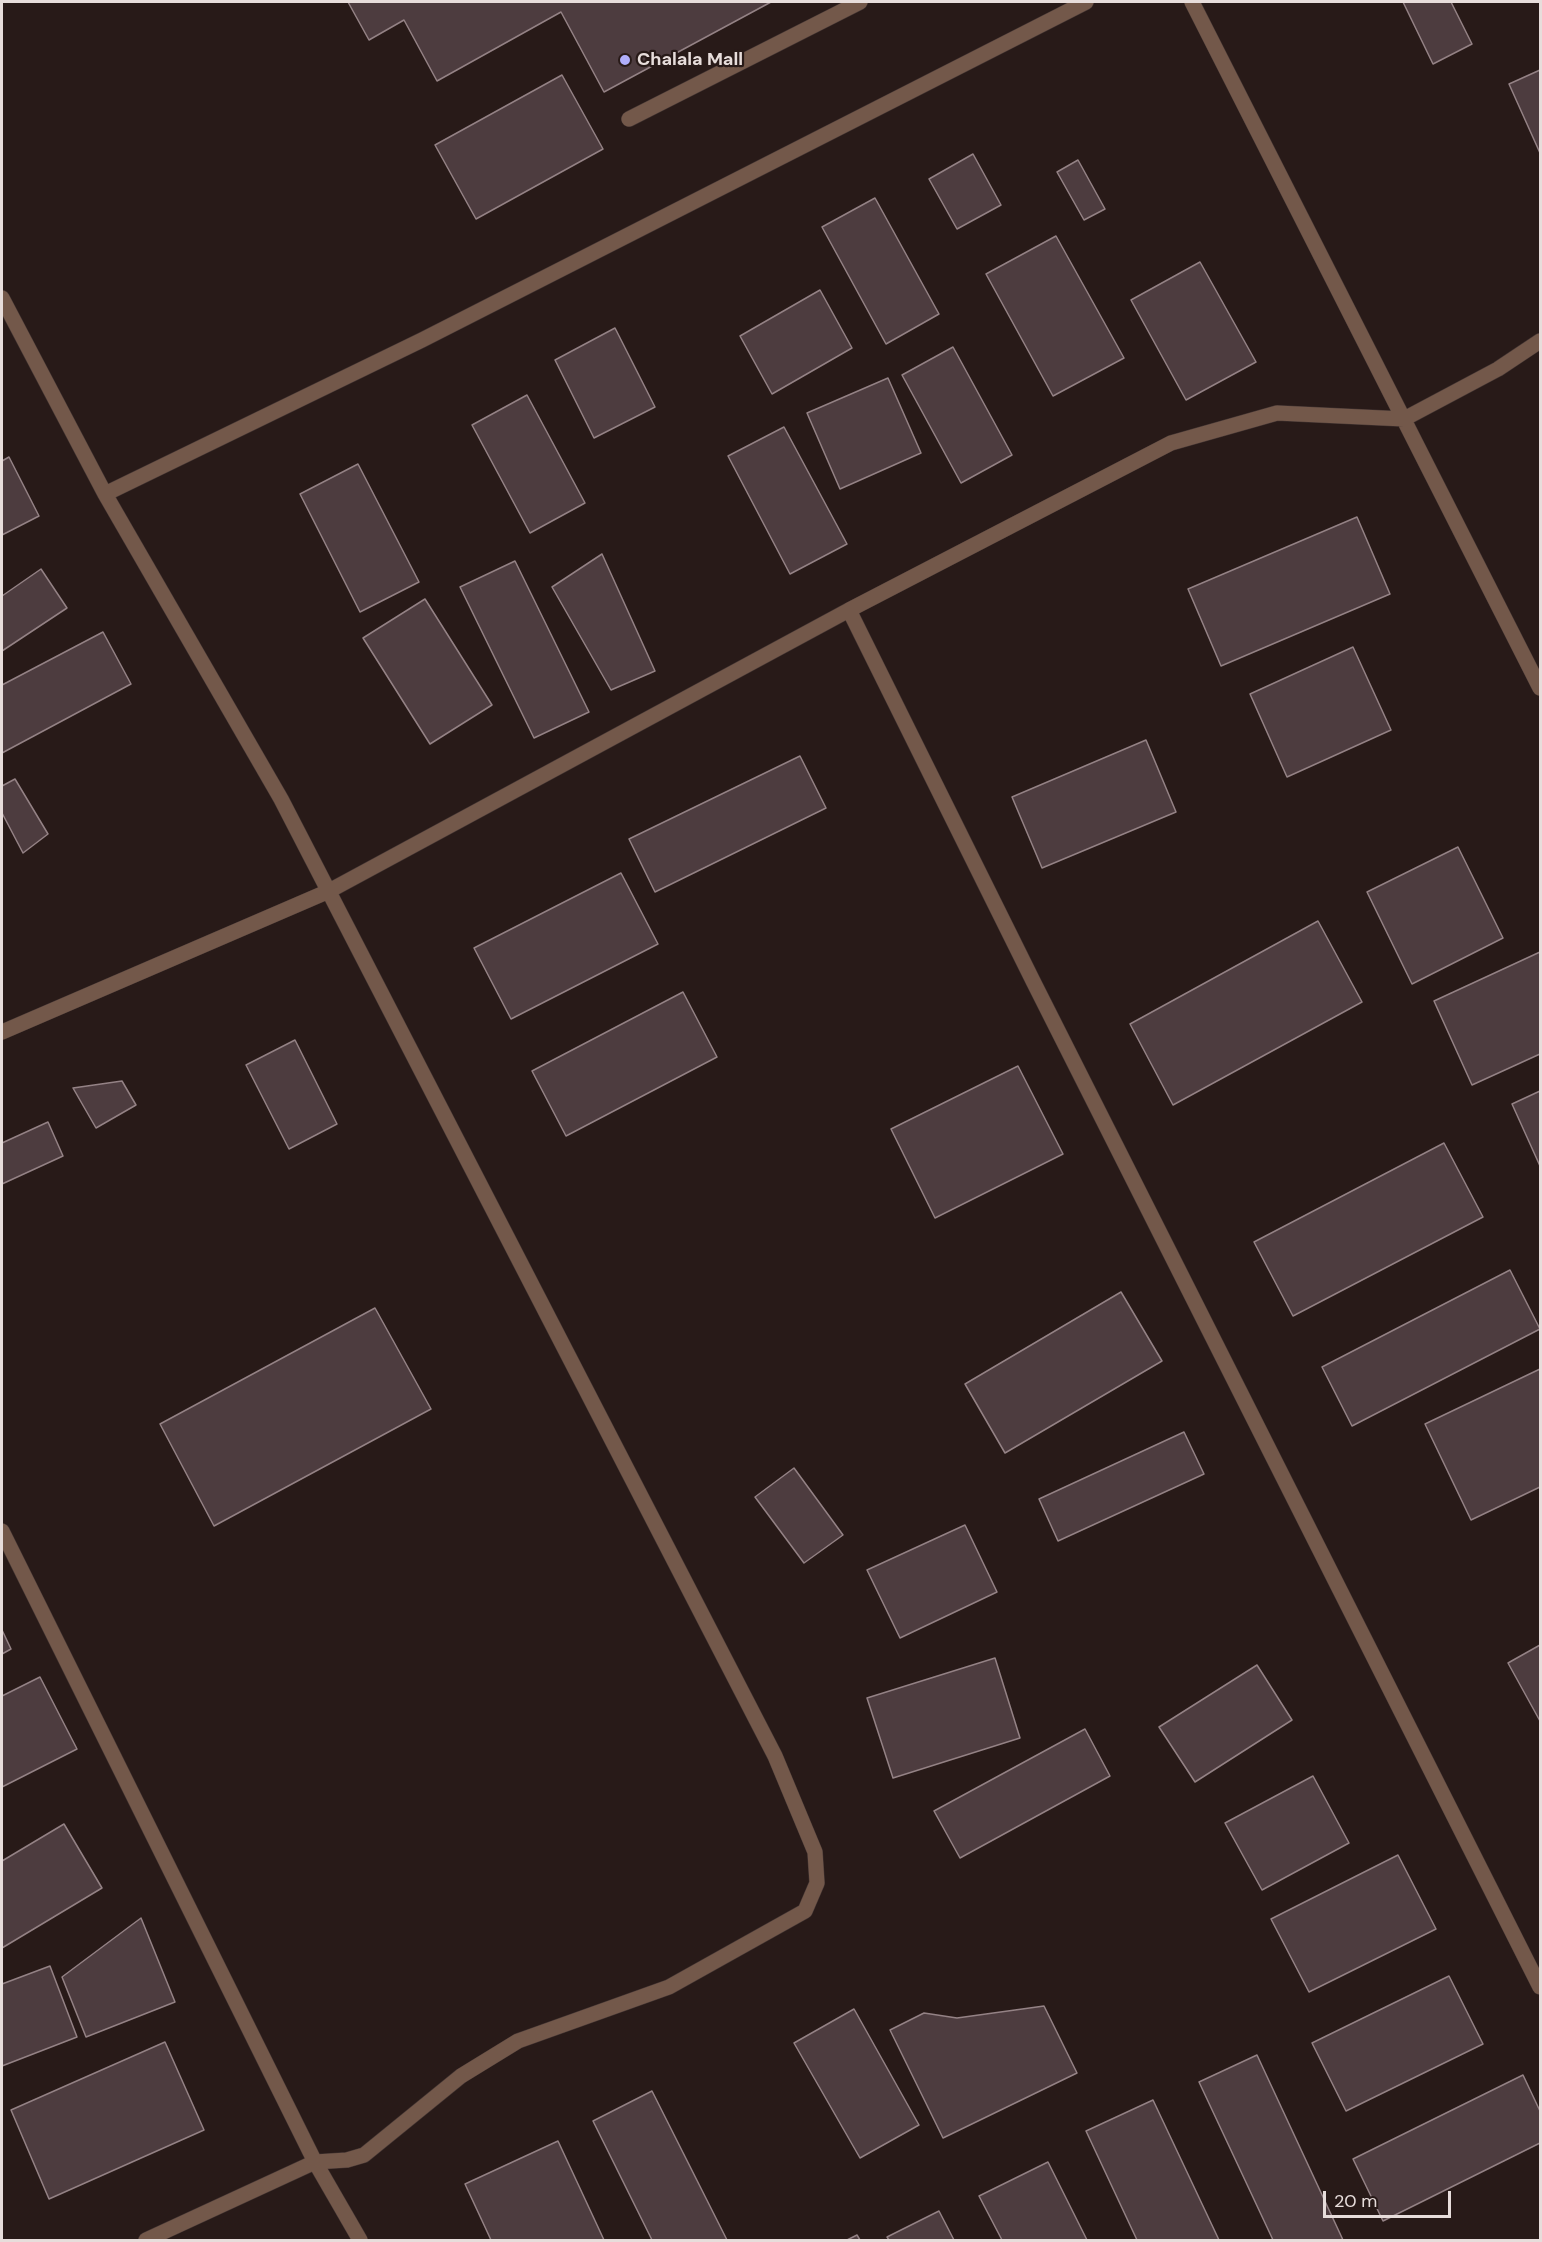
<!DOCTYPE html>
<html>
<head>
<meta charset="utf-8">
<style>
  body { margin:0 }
  #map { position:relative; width:1542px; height:2242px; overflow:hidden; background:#281a18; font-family:"DM Sans",sans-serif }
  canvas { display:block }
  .frame { position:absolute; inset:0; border:3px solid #e7dddb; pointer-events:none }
  .scale { position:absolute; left:1323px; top:2191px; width:128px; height:27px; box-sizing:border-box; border:3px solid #e7dddb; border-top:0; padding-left:8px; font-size:18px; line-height:21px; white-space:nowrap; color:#e7dddb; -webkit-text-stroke:4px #281a18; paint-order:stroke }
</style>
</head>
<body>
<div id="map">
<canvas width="1542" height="2242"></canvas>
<div class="frame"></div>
<div class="scale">20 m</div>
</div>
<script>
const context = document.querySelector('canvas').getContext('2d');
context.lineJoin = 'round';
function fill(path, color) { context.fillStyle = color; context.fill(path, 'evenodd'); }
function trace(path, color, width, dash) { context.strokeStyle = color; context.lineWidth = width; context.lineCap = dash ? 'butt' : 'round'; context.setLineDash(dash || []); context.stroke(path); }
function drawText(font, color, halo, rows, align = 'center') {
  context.font = font + ' "DM Sans",sans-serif'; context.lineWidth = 4.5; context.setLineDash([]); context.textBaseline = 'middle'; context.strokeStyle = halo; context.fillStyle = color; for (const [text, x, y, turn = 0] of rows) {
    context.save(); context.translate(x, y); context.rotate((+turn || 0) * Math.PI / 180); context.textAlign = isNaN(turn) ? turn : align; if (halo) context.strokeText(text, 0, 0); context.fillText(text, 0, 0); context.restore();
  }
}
const building = new Path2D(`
  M348,2H771L604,92L561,12L437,81L404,20L369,40Z
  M1403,2H1451L1472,44L1433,64Z
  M1540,70V153L1509,84Z
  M562,75L603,149L476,219L435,145Z
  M973,154L1001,205L957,229L929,179Z
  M1078,160L1105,209L1084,220L1057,172Z
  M875,198L939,314L886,344L822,227Z
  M1056,236L1124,358L1053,396L986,274Z
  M1200,262L1256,362L1186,400L1131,300Z
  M820,290L852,348L772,394L740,336Z
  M615,328L655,407L594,438L555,360Z
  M953,347L1012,455L961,483L902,375Z
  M888,378L921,453L840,489L807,413Z
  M527,395L585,503L530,533L472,425Z
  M784,427L847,544L790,574L728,456Z
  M9,457L39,516L2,535V461Z
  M358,464L419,582L360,612L300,494Z
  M1357,517L1390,594L1221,666L1188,589Z
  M602,554L655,671L611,690L552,587Z
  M515,561L589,712L534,738L460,587Z
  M41,569L67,608L2,651V596Z
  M425,599L492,705L430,744L363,638Z
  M103,632L131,684L2,753V685Z
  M1353,647L1391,730L1287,777L1250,694Z
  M1146,740L1176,812L1042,868L1012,797Z
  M800,756L826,808L655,892L629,839Z
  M15,779L48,834L23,853L2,813V786Z
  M1458,847L1503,938L1412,984L1367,892Z
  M621,873L658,944L511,1019L474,948Z
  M1318,921L1362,1002L1173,1105L1130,1024Z
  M1540,952V1054L1472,1085L1434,1001Z
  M683,992L717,1057L566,1136L532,1071Z
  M295,1040L337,1124L289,1149L246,1065Z
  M1018,1066L1063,1154L935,1218L891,1129Z
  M122,1081L136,1105L96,1128L73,1088Z
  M1540,1091V1166L1512,1104Z
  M48,1122L63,1156L2,1184V1143Z
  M1444,1143L1483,1217L1293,1316L1254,1242Z
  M1510,1270L1540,1329L1352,1426L1322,1367Z
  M1121,1292L1162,1361L1005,1453L965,1384Z
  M375,1308L431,1409L214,1526L160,1424Z
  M1540,1369V1487L1471,1520L1425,1424Z
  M1184,1432L1204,1474L1058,1541L1039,1499Z
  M794,1468L843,1535L804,1563L755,1497Z
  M965,1525L997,1592L900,1638L867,1570Z
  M2,1630L11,1649L2,1654Z
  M1540,1645V1721L1508,1663Z
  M995,1658L1020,1738L893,1778L867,1698Z
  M1257,1665L1292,1720L1195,1782L1159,1727Z
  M40,1677L77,1749L2,1787V1696Z
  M1085,1729L1110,1776L960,1858L934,1811Z
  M1313,1776L1349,1843L1262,1890L1225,1823Z
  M64,1824L102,1888L2,1948V1861Z
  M1398,1855L1436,1929L1309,1992L1271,1919Z
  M141,1918L175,2002L86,2037L62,1977Z
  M50,1966L77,2037L2,2066V1984Z
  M1449,1976L1483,2044L1346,2111L1312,2043Z
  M1044,2006L1077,2073L943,2138L890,2030L924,2013L957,2018Z
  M854,2009L919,2125L860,2158L794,2043Z
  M165,2042L204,2130L49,2199L11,2110Z
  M1257,2055L1343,2240H1273L1199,2082Z
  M1523,2075L1540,2111V2143L1383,2221L1353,2159Z
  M652,2091L727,2240H652L593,2121Z
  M1153,2100L1219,2240H1137L1086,2131Z
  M558,2141L604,2240H491L465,2184Z
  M1048,2162L1087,2240H1002L979,2196Z
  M939,2211L954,2240H889L887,2237Z
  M857,2235L860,2240H847Z`);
const lane = new Path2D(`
  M629,119L860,2`);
const street = new Path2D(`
  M1192,2L1540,688
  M2,298L105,494L281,799L775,1756L815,1852L817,1883L805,1911L669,1987L518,2041L461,2076L364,2155L347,2160L315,2162L146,2240
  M105,494L422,340L1086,2
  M849,610L1171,443L1277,413L1404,419L1498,369L1540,341
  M2,1032L329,891L849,610L1033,981L1540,1987
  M2,1531L315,2162L360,2240`);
const markers = [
  [625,60,6,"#b0aefa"]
];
const poiNames = [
  ["Chalala Mall",637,60]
];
fill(building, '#4d3c3f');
trace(building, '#948285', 1.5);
trace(lane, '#433533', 16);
trace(street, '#433533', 16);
trace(lane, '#73584a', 15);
trace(street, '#73584a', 15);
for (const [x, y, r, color] of markers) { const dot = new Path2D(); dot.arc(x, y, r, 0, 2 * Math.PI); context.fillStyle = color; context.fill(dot); trace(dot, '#281a18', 2); }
drawText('bold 18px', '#e7dddb', '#281a18', poiNames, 'left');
</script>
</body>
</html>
